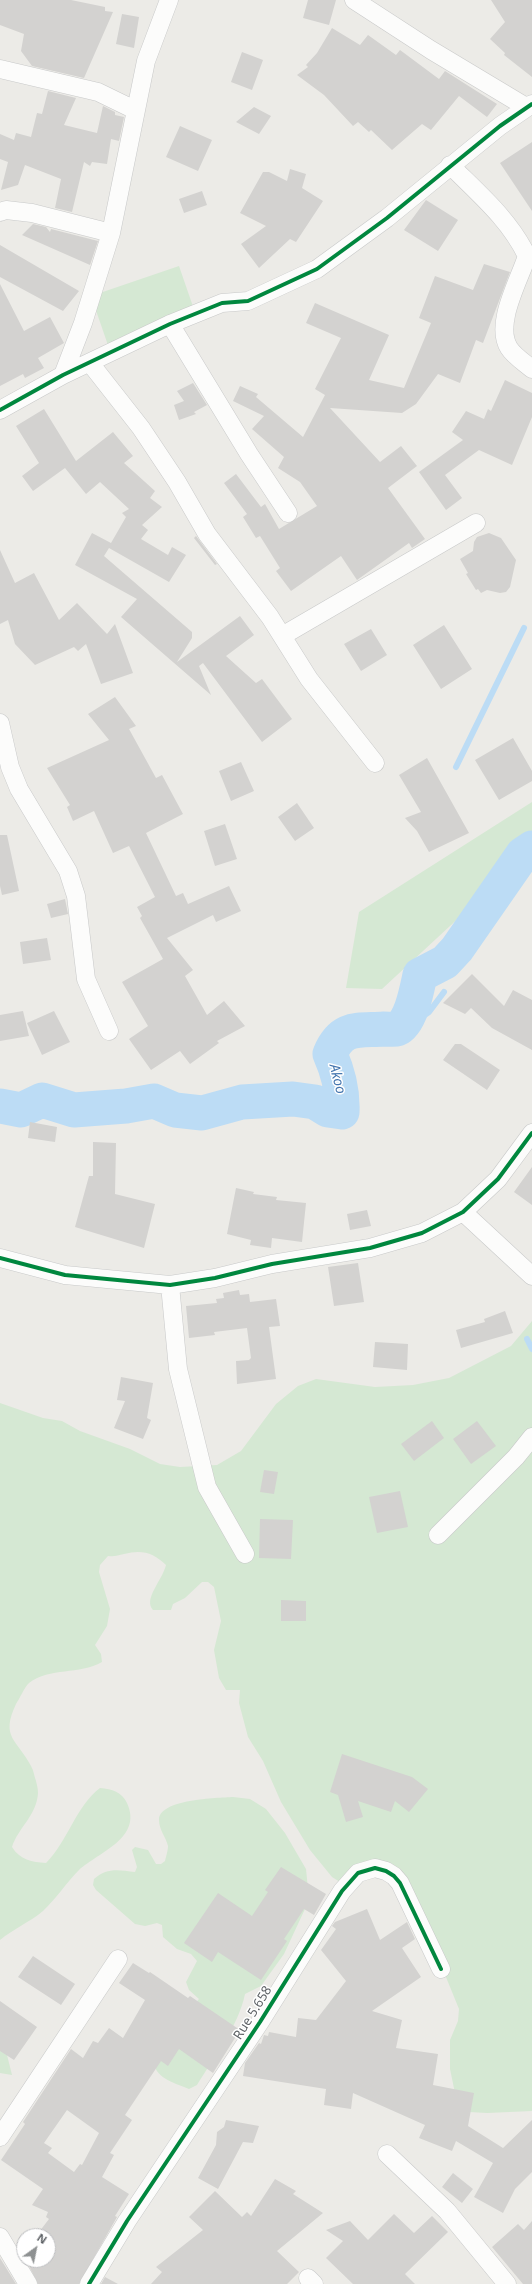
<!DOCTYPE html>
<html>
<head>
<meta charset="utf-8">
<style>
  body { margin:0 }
  #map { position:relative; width:532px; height:2284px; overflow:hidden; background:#ecebe7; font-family:"Noto Sans",sans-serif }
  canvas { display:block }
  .north { position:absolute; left:16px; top:2228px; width:40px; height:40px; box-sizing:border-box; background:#fff; border:1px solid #bebfc1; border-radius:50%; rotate:33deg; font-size:11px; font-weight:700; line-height:16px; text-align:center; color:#5c6064 }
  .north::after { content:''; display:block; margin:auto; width:14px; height:18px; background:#8e9192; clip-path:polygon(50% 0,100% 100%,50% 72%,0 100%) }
</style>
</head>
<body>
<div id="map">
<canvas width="532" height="2284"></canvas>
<div class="north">N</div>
</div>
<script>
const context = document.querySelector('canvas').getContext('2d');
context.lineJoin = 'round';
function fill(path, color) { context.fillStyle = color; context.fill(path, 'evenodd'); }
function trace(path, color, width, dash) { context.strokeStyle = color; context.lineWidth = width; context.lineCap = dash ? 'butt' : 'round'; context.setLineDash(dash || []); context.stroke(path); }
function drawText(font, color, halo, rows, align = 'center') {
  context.font = font + ' "Noto Sans",sans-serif'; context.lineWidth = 3; context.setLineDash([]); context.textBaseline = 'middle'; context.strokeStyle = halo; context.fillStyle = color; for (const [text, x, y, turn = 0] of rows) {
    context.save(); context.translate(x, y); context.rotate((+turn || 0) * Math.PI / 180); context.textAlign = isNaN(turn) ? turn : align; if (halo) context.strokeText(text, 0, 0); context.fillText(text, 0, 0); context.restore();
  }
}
const green = new Path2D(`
  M179,266L198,321L110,351L91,296Z
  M532,802V850L382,989L346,988L359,912Z
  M532,1321V2111L487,2113L469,2112L456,2098L450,2069V2040L458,2021L459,2009L439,1960L382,1869L340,1882L332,1877L310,1850L281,1802L263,1761L248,1737L239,1703L240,1690H226L219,1678L214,1650L221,1621L214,1587L208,1582H202L185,1598L173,1604L171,1610H153C143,1599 162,1581 166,1565C154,1553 142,1549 124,1554C118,1555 115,1557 108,1556L100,1565L99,1572L110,1609L107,1626L95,1645L101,1654L102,1662C79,1675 50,1667 29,1683C24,1688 20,1698 16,1704C0,1738 17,1739 31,1766C34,1771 34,1776 36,1781C37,1785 38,1789 38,1793C37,1815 18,1828 12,1847C20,1860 32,1862 46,1863C68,1841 76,1806 100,1788C112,1789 122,1792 127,1803C143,1838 99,1852 79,1870C66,1883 56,1899 43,1911C30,1922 13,1929 0,1940V1403L43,1418L62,1421L80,1431L130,1449L160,1464L180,1467L217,1465L241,1451L276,1404L298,1386L316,1379L375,1387L413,1385L449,1378L511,1346Z
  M233,1797L250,1799L266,1809L285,1833L306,1869L308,1889L305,1909L284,1954L261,1986L245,1994C238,2027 214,2057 197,2085L189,2089C177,2084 157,2079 154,2064L177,2023L199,1999L189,1990L186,1982L197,1961L191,1954L177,1949L163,1937L162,1925L157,1923L145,1926L135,1924L96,1890L93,1885L94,1879C107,1867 119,1870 135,1872L137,1867L132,1850L135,1847L148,1850L156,1864H161L165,1861C166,1857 168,1850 168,1846C166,1837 159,1830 159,1820C159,1799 217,1798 233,1797Z
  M0,2045L6,2051L12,2075L0,2073Z`);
const stream = new Path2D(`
  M456,767L524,628
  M404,1023L414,1027L419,1019L429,1012L444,992
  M527,1339L532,1349`);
const river = new Path2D(`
  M0,1106L21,1110L42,1100L74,1110L126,1106L154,1101L175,1110L202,1113L242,1102L293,1099L315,1102L328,1110L342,1112C343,1092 338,1072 330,1054C342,1025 359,1031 384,1029C388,1029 394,1030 397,1029C411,1023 417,989 420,975L445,962L457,949L523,854L532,848`);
const building = new Path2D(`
  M0,0H71L105,7V11L113,12L84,78L32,66L21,51L24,34L0,25Z
  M308,0H336L329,25L303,18Z
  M491,0H532V77L504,55L505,53L490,39L505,22Z
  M122,14L139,17L134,48L116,44Z
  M332,28L360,45L368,35L396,55L400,50L439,79L445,71L497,104L487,117L459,96L431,130L422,124L392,150L371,130L369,132L358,122L353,126L324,95L297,75L308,67L306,65L317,53Z
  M242,52L263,60L252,90L231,82Z
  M48,91L76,98L64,125L97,133L103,106L115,112V115L124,117L119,141L111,139L107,164L92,162L90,166L84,162L72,212L55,208L61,179L25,165L18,185L1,190L8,162L0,159V134L14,140L16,133L31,137L37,113L42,114Z
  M254,107L271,116L259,134L236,122Z
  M180,126L212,140L198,171L166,157Z
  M532,142V211L500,163Z
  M290,169L306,174L302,188L323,201L296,242L290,239L259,268L241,244L266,226L240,213L263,172H269L287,181Z
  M202,191L207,205L184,213L179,199Z
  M426,200L458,220L438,251L404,230Z
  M33,224L46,227L50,232L51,229L98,241L90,265L22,235Z
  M0,245L79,291L63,311L0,277Z
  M484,264L510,272L483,343L476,340L460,383L438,374L416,404L402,413L330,408L380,462L401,446L417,466L388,488L425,539L412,548L409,543L357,580L341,556L291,591L276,571L280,568L260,536L256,538L243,517L247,514L224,483L236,474L261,507L265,504L279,529L317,506L300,482L278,468L284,457L252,429L264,416L233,401L240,386L258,394L256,397L303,437L325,395L315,389L341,338L306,323L315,303L389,335L369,380L404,388L431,323L419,318L435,276L473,290Z
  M0,284L24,331L50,317L64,343L38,358L44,368L25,378L23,374L0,386Z
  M505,380L532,393V417L512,465L479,450L445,475L462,498L446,510L419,472L463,440L452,432L466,411L484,419L488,409L491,411Z
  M193,383L207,405L194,412L196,414L179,420L174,405L184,401L177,391Z
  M44,409L76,461L113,432L133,456L124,463L155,491L150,498L162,507L142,525L148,530L141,539L168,555L172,547L186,555L169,582L109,548L104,556L192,632V638L177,662L240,616L254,635L226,656L256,683L262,679L292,719L262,742L203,663L199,666L211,695L121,617L137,599L75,565L92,533L111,543L126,517L122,513L129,509L100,482L86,494L65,468L33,491L22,476L39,463L16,426Z
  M489,533L501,538L516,560L510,587L506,592L500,593L487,590L481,593L478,589L476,590L466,574L468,573L460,559L473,551L474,542L477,537Z
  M196,536L217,564L215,565L194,538Z
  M0,550L15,583L34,573L59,620L77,603L107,634L115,624L133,673L101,684L86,644L78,651L74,647L35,665L15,644L8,620L0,624Z
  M444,625L472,669L441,689L413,645Z
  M371,629L387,655L361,671L344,644Z
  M115,697L136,726L129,729L156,778L162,775L183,814L146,833L176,896L183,893L188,904L229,886L241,911L216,922L213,915L167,938L193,970L185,976L207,1015L224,1001L245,1026L217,1041L219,1043L190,1064L180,1051L151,1070L129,1039L148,1026L122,982L163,959L140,918L142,916L137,907L155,897L129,846L113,853L94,811L73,821L67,807L70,805L47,768L109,740L88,714Z
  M513,738L532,771V781L499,800L475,760Z
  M427,758L469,833L429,852L417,831L405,818L421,812L399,775Z
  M241,762L254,791L231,801L219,771Z
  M297,803L314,828L295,841L278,817Z
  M225,824L237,859L215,866L204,831Z
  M0,835H7L19,891L2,895L0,886Z
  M65,899L68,914L51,918L47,904Z
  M47,938L51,960L23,964L20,942Z
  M472,974L504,1006L513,990L532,1000V1050L492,1028L471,1008L465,1014L443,1003Z
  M23,1011L29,1036L0,1041V1015Z
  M54,1011L70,1042L42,1055L27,1023Z
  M455,1044H461L500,1070L487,1090L443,1060Z
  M30,1122L57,1127L55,1142L28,1138Z
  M93,1142L116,1143L115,1194L155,1204L144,1248L75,1227L89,1176H93Z
  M532,1167V1205L514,1192Z
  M236,1188L254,1192L253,1194L277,1197L276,1200L306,1203L302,1242L272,1238L271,1248L250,1245L251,1240L227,1234Z
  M367,1210L371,1226L350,1230L347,1214Z
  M358,1263L364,1302L334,1306L328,1267Z
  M239,1290L240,1295L249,1294L250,1302L276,1299L280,1326L269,1327L276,1379L237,1384L236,1361L249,1360L251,1358L247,1328L214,1332L215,1335L189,1338L186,1306L217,1303L216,1299L224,1298L223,1293Z
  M505,1311L513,1333L461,1348L456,1330L485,1322L484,1319Z
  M375,1342L408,1344L407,1370L373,1367Z
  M121,1377L153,1383L147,1418L151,1420L143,1439L114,1428L125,1401L117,1400Z
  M432,1421L444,1438L414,1461L401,1444Z
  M477,1421L496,1446L471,1464L453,1439Z
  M264,1470L278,1472L274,1494L260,1492Z
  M400,1491L408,1527L377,1533L369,1497Z
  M260,1519L293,1520L291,1559L259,1558Z
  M281,1600L306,1601V1621H281Z
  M342,1754L412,1777L428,1789L409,1812L395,1801L391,1812L358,1801L363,1817L346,1822L338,1795L330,1792Z
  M281,1867L326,1894L314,1915L304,1909L284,1939L287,1941L261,1980L218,1952L212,1962L184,1943L218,1893L252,1916L268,1892L265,1890Z
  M367,1909L380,1940L407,1922L415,1939L402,1948L421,1977L372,2011L402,2020L396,2048L438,2054L433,2085L474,2093L468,2126L503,2148L532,2120V2172L515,2189L503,2213L474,2197L493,2163L456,2141L452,2151L419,2138L425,2125L353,2093L351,2109L324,2105L326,2089L243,2076L245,2063L259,2043L261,2044L264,2035L268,2036L269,2032L296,2037L298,2018L316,2020L346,1981L321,1950L336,1929L332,1926L335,1922Z
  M33,1956L75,1984L61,2005L18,1977Z
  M133,1963L149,1973L150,1972L188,1998L190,1996L240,2030L213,2073L179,2049L168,2066L161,2061L125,2115L132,2120L110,2153L114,2155L102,2177L129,2194L115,2216L117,2217L79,2284H38L26,2260H48V2236H36L49,2219L46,2217L48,2212L32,2205L43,2189L1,2160L25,2124L23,2122L71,2049L83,2058L93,2041L98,2043L109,2028L123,2038L145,2000L119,1983ZM67,2110L99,2133L82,2165L80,2164L74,2172L48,2153L52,2148L44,2143Z
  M0,2001L37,2027L14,2060L0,2051Z
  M226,2120L259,2126L253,2143L243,2142L218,2189L198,2178L216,2145L217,2132L224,2127Z
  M453,2173L473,2189L462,2203L442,2187Z
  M275,2179L296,2191L293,2194L323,2213L277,2251L299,2272L287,2284H151L162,2272L156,2267L203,2230L189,2217L215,2191L242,2217L247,2212L251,2216Z
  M394,2214L414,2233L432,2216L448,2232L405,2274L415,2284H353L326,2258L343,2241L326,2230L350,2221L368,2240Z
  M532,2221V2284H523L492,2247L518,2224L524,2230Z
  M0,2258L16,2284H0Z
  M105,2277L118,2284H101Z`);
const minor = new Path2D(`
  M354,0L431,50L526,107
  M0,69L98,92L135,110
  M450,165C479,194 509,219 527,256C519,281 494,324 509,348C514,356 525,363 532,369
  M0,212L6,210L32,213L111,233
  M170,324L249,454L288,513
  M90,363L141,428L177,482L207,534L270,617L309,679L375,763
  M63,375L83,323L111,233L146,61L169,0
  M0,410L63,375L170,324L222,303L248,301L317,269L387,218L500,126L532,104
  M282,636L476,523
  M0,723L10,767L19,789L68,871L76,896L86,979L109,1031
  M463,1212L532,1276
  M0,1258L65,1275L170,1285L215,1278L272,1264L370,1248L422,1233L463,1212L498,1179L532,1133
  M170,1285L178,1369L207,1487L245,1554
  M438,1535L516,1457L532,1437
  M0,2137L118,1959
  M387,2154L447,2211L507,2284
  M0,2237L28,2284
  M308,2278L314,2284
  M89,2284L127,2221L260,2022L342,1891L358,1873L375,1868L386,1871L394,1876L400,1883L441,1969`);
const cycleway = new Path2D(`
  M0,410L63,375L170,324L222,303L248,301L317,269L387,218L500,126L532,104
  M0,1258L65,1275L170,1285L215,1278L272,1264L370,1248L422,1233L463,1212L498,1179L532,1133
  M89,2284L127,2221L260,2022L342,1891L358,1873L375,1868L386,1871L394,1876L400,1883L441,1969`);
const streetNames = [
  ["Rue 5.658",253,2013,-58]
];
const waterNames = [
  ["Akoo",337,1079,76]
];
fill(green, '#d5e8d3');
trace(stream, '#bcdcf5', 6);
trace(river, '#bcdcf5', 35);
fill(building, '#d3d2d0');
trace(minor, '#c8c9c9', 19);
trace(minor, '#fcfcfb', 18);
trace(cycleway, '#00873e', 4);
drawText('13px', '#5c6064', '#fff', streetNames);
drawText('italic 14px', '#4475ae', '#fff', waterNames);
</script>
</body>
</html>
